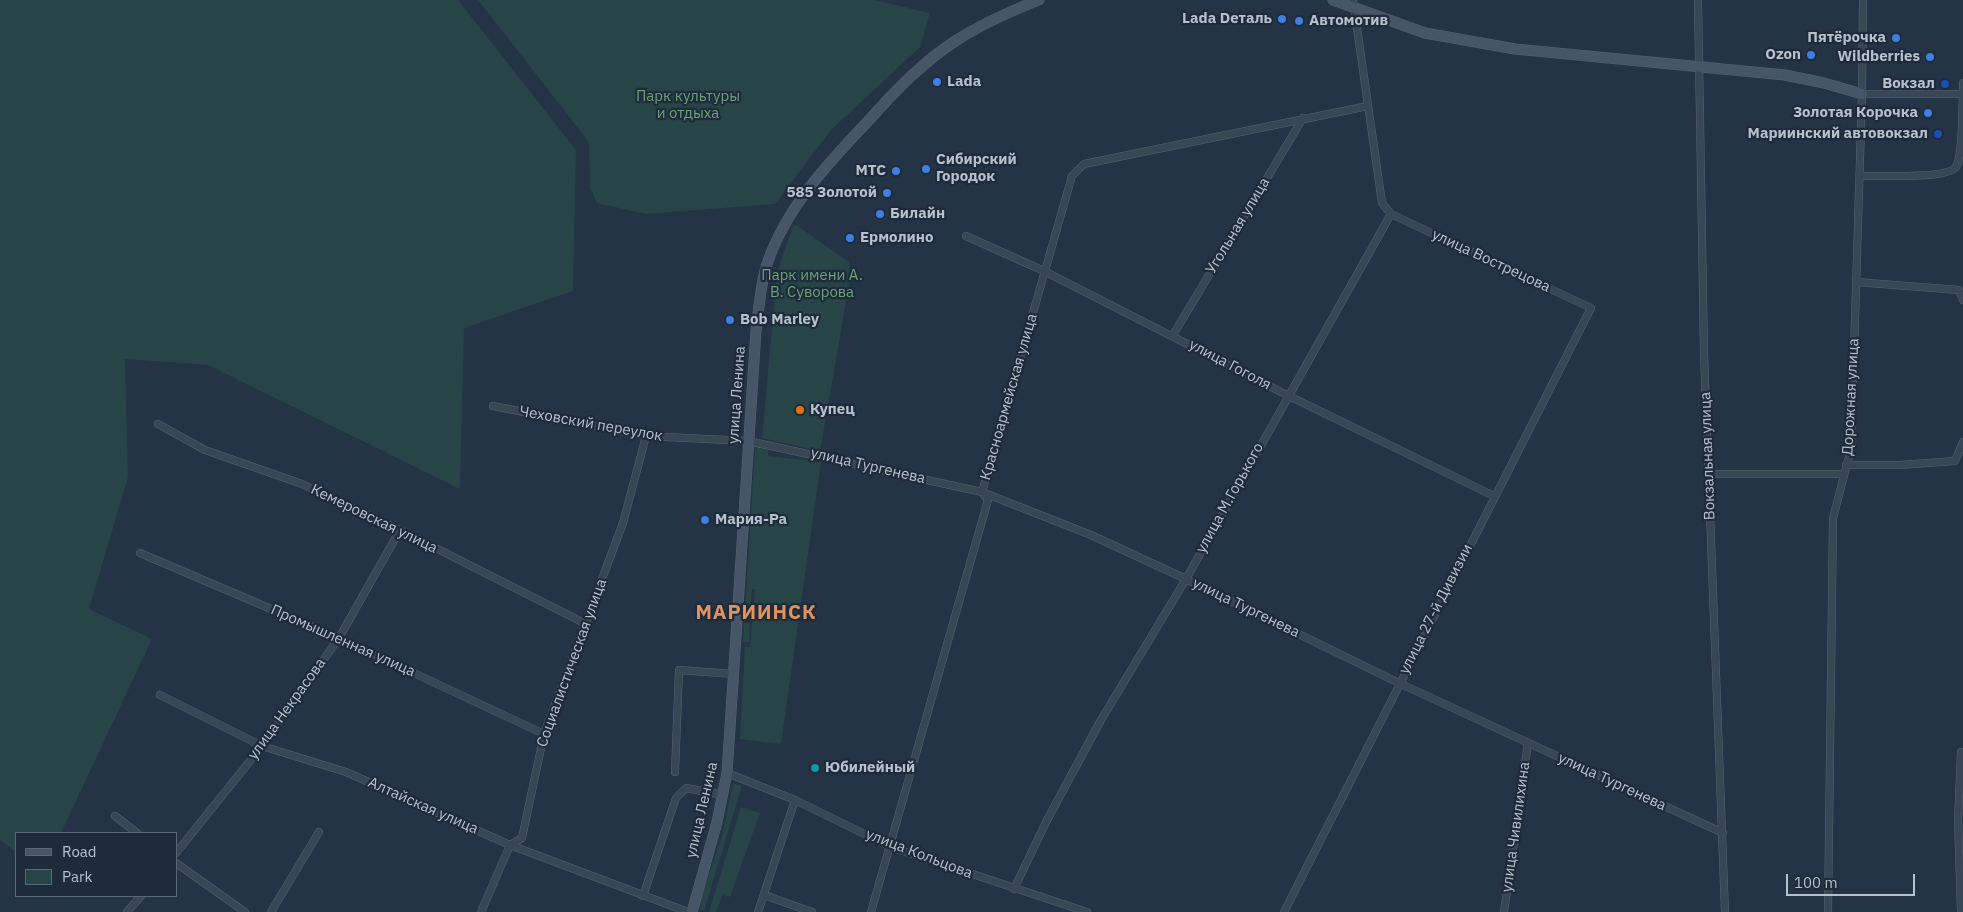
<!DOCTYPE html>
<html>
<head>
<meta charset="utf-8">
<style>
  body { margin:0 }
  #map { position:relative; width:1963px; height:912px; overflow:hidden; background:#243446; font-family:"IBM Plex Sans",sans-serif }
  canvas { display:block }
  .legend { position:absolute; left:15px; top:832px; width:162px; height:65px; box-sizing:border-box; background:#1e2b3b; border:1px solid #5b6776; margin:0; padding:6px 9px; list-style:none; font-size:15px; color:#b7c1ce }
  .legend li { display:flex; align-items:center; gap:10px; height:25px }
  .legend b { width:25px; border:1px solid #5b6776 }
  .scale { position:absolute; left:1786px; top:874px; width:129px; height:22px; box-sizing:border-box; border:2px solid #b7c1ce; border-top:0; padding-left:6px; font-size:15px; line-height:18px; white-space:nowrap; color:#b7c1ce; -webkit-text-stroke:4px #1e2b3b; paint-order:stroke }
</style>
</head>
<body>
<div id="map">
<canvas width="1963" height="912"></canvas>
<ul class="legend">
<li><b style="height:6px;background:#475568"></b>Road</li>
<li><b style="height:14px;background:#274447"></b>Park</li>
</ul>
<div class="scale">100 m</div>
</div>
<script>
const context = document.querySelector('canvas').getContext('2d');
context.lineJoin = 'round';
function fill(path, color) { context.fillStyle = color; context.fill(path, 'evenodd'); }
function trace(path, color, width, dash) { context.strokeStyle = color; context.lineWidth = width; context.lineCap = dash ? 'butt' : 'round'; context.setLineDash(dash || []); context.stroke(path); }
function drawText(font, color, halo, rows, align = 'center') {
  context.font = font + ' "IBM Plex Sans",sans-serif'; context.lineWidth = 4.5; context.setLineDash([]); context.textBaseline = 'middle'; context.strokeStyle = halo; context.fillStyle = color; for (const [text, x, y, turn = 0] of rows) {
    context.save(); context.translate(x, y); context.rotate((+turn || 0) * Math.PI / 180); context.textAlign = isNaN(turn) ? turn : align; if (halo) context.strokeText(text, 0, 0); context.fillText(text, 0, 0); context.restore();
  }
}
const green = new Path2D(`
  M0,0H458L576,150L573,291L464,328L460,489L208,365L125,359L128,477L89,609L152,639L61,833H16V852L0,840Z
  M478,0H874L930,13L920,47L831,130L775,204L646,214L597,203L590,188L589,142Z
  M796,225L849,262L850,279L820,451L762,438L777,272L793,226Z
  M755,446L768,448V456L821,462L781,744L740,739L745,646L750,647L755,589H752L750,611H745Z
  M744,623H750L749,642H743Z
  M733,784L741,785V789L704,911L697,909L722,836Z
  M741,807L760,813L730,897L723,894L716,912H709Z`);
const minor = new Path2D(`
  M1698,0L1704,354L1725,912
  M1963,94V83
  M1860,176C1878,175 1945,180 1956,167C1963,156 1962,110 1963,94H1862
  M966,236L1044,271L1287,395L1494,496
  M1856,282L1959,290L1963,300
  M1173,335L1303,118
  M493,406L646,436L748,441L982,492L1091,535L1186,579L1399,683L1723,833
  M158,424L205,450L302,484L400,530L586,624
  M1846,465H1900L1955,461L1963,442
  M1708,474H1844
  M140,553L339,638L544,734
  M160,695L262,746L346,772L510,845L688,912
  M675,772L679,670L734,674
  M727,773L795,800L891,847L1087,912
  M115,816L137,833
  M176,853L262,746L339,638L400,530
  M176,863L245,912
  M1014,889L1046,822L1101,720L1186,579L1391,214
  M764,895L812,912
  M643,896L676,798L686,788L723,795
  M127,912L141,896
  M271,912L319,832
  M481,912L510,845L522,838L544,734L623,523L646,436
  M758,912L795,800
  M871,912L988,500L982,492L1072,176L1084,164L1368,106
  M1284,912L1591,308L1391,214L1382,203L1353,0
  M1504,912L1528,743
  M1828,912L1833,518L1851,449L1862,94L1863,0
  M1961,912L1958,820L1961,752`);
const secondary = new Path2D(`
  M1333,0L1425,33L1515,49L1785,75L1824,83L1862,94
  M692,912L717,822L727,773L756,331C759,309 760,285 767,264C786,207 830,161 870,119C896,90 924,61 957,40C982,24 1011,11 1039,0`);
const markers = [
  [1282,19,5,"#3f7fe0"],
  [1299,21,5,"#3f7fe0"],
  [1896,38,5,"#3f7fe0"],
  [1811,55,5,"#3f7fe0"],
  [1930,57,5,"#3f7fe0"],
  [937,82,5,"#3f7fe0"],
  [1945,84,5,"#1a4fb4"],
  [1928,113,5,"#3f7fe0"],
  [1938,134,5,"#1a4fb4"],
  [926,169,5,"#3f7fe0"],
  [896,171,5,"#3f7fe0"],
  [887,193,5,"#3f7fe0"],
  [880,214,5,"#3f7fe0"],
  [850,238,5,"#3f7fe0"],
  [730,320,5,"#3f7fe0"],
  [800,410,5,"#e8710a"],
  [705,520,5,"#3f7fe0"],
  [815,768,5,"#0f9aa8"]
];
const poiNames = [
  ["Lada Dеталь",1272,19],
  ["Автомотив",1309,21,"left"],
  ["Пятёрочка",1886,38],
  ["Ozon",1801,55],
  ["Wildberries",1920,57],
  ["Lada",947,82,"left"],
  ["Вокзал",1935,84],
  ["Золотая Корочка",1918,113],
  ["Мариинский автовокзал",1928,134],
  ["Сибирский",936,160,"left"],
  ["Городок",936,177,"left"],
  ["МТС",886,171],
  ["585 Золотой",877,193],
  ["Билайн",890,214,"left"],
  ["Ермолино",860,238,"left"],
  ["Bob Marley",740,320,"left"],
  ["Купец",810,410,"left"],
  ["Мария-Ра",715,520,"left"],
  ["Юбилейный",825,768,"left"]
];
const parkNames = [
  ["Парк культуры",688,97],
  ["и отдыха",688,114],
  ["Парк имени А.",812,276],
  ["В. Суворова",812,293]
];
const streetNames = [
  ["Угольная улица",1238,226,-59],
  ["улица Вострецова",1491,261,25],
  ["улица Гоголя",1230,365,28],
  ["улица Ленина",737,395,-86],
  ["Красноармейская улица",1009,397,-74],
  ["Дорожная улица",1851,397,-87],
  ["Чеховский переулок",591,424,10],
  ["Вокзальная улица",1708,456,-92],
  ["улица Тургенева",868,466,13],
  ["улица М.Горького",1230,498,-61],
  ["Кемеровская улица",374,519,26],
  ["улица Тургенева",1246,608,26],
  ["улица 27-й Дивизии",1436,609,-63],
  ["Промышленная улица",343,641,24],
  ["Социалистическая улица",572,663,-70],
  ["улица Некрасова",287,709,-54],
  ["улица Тургенева",1612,782,25],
  ["Алтайская улица",423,806,24],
  ["улица Ленина",702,810,-77],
  ["улица Чивилихина",1516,827,-82],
  ["улица Кольцова",919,854,21]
];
const districtNames = [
  ["МАРИИНСК",756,613]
];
fill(green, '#274447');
trace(minor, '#586472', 8);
trace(secondary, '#586472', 11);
trace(minor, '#394655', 7);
trace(secondary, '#475568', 10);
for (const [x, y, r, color] of markers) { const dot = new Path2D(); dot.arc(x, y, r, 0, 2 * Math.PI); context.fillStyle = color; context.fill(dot); trace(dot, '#1e2b3b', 2); }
drawText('bold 15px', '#b7c1ce', '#1e2b3b', poiNames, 'right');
drawText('15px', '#6ca276', '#1e2b3b', parkNames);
drawText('15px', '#b7c1ce', '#1e2b3b', streetNames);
context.letterSpacing = '1px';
drawText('bold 20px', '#e1925f', '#1e2b3b', districtNames);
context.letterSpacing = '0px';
</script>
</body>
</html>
